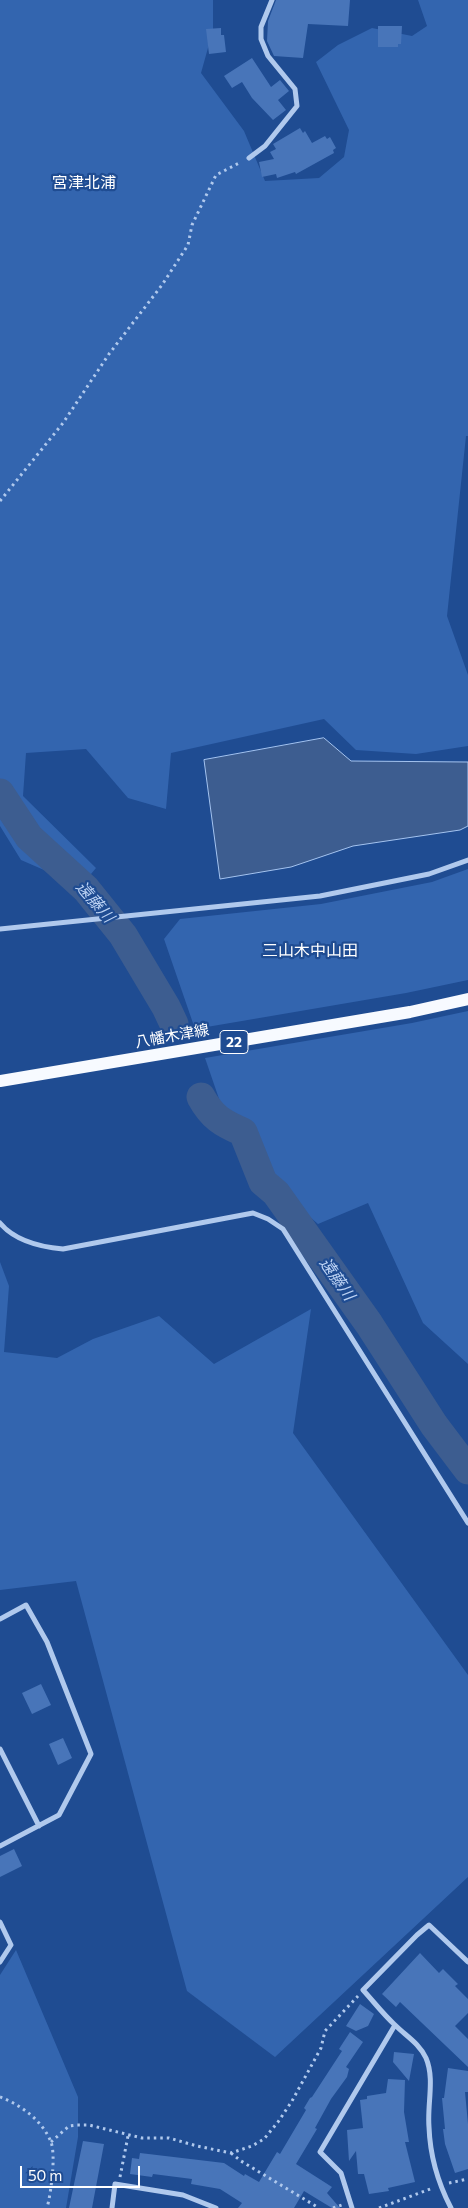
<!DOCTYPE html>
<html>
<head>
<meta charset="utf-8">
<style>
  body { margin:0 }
  #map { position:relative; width:468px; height:2208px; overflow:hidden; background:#1f4c92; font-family:Commissioner,sans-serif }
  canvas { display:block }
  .scale { position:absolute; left:20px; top:2166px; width:120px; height:22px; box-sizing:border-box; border:2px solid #fff; border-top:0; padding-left:6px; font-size:15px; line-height:18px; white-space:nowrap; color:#fff; -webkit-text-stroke:4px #1f4c92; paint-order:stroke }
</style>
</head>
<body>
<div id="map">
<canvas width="468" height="2208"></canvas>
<div class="scale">50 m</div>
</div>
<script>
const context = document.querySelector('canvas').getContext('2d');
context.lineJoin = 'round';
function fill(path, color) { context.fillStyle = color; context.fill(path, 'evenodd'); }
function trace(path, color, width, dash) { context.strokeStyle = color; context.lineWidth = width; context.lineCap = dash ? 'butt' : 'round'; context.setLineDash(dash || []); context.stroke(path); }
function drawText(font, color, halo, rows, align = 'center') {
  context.font = font + ' Commissioner,"Noto Sans JP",sans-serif'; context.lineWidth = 4.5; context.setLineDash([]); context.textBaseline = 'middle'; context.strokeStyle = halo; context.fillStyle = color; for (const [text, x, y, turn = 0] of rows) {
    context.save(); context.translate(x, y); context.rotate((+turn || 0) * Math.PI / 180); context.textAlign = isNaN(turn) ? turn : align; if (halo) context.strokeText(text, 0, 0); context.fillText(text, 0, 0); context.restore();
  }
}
const green = new Path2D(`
  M0,0H213V30L201,73L244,131L265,181L319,178L344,157L349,130L316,62L338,45L372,28L412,36L427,26L418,0H468V436H466L447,616L468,675V746L416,754L356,750L324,719L171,753L166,809L128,798L86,749L26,753L23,796L96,868L81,886L21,860L0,826Z
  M468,869V980L406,993L195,1029L164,939L180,919L321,904L432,882Z
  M468,1011V1364L423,1323L368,1203L318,1224L238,1154L205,1058L412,1023Z
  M0,1262L9,1286L4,1352L57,1358L93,1339L159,1316L214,1364L311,1309L293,1433L468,1675V1877L275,2057L187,1991L76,1581L0,1590Z
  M16,1950L78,2097V2137L66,2208H0V1975Z`);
const water = new Path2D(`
  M324,738L351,761L468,762V826L460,830L353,846L291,867L220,879L204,760Z`);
const river = new Path2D(`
  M0,793L29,837L86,889L123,935L166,1007L174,1024
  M201,1097C212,1117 222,1123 243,1132L263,1182L276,1193L369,1324L434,1425L468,1470`);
const building = new Path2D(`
  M276,0H350L348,26L308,24L303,58L274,56L267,41L268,21Z
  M378,26H402L401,44H398V47H378Z
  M221,28V35H224L226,52L209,54L206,29Z
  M252,58L271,87L280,80L289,91L278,100L286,110L273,120L252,98L242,82L232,88L224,76Z
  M300,128L303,133L305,131L312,143L325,136L327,139L330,137L336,148L333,150L334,153L296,174L295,172L277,178L276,174L262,177L259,162L274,159L270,152L276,149L273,144Z
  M41,1684L51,1705L32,1714L22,1693Z
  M63,1738L72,1758L58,1765L49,1744Z
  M14,1849L22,1866L0,1877V1856Z
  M420,1953L439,1973L443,1969L458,1984L455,1986L468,1999V2013L455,2026L468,2039V2067L400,2002L396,2007L382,1994Z
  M360,2004L374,2014L368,2026L356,2031L346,2026Z
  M350,2032L363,2042L346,2067L349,2069L347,2077L331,2099L315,2128L317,2129L296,2164L332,2187L327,2193L340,2208H332L304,2191L294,2208H238L242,2203L220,2189L191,2184L192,2179L153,2174L152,2177L130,2174L132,2158L139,2159L140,2153L224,2163L244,2176L245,2174L259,2182L277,2152L280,2154L306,2110L304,2108L310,2098L312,2097L342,2051L339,2049Z
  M394,2052L414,2054L409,2081L393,2062Z
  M448,2068L468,2071V2092H465L468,2124V2169L455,2173L445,2144L443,2129H445L442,2098H444Z
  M388,2079L405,2080L404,2112L409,2142H405L415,2182L388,2188L389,2191L369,2194L364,2174H358L356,2151L349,2161L347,2130L363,2128L360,2100L367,2099V2096L386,2093Z
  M83,2141L104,2144L92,2208H69Z`);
const path = new Path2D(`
  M0,501L63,423L109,354L162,285L188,245L192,225L216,175L241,162
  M0,2097C21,2105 42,2120 51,2142C56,2156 51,2193 47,2208
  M51,2142L69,2126L77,2125H89L142,2138H169L197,2146L231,2153L252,2146L264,2139L278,2122L292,2101L321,2048L325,2031L358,1996
  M231,2153L241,2161L319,2208
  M120,2177L128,2136
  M449,2183L468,2179
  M333,2208L342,2205
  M379,2208L433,2188`);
const street = new Path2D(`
  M249,158L265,146L297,106L295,89L268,56L261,39V27L272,0
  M0,929L320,896L429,874L468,860
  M0,1223C15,1241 41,1247 63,1249L253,1213L268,1219L283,1229L468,1523
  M0,1619L26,1605L47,1642L91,1754L59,1815L0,1846
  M0,1749L39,1826
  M0,1922L11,1945L0,1962
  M112,2208L115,2184L183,2195L216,2208
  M352,2208L341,2173L320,2152L395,2025
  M451,2208C438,2183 430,2155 429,2127C427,2104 435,2079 426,2058C419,2043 406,2036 395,2025C383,2014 374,2002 363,1990L417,1935L429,1925L468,1962`);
const primary = new Path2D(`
  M0,1081L410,1012L468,999`);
const shields = [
  [234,1042,28]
];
const shieldNames = [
  ["22",234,1042]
];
const streetNames = [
  ["八幡木津線",172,1036,-10]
];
const neighbourhoodNames = [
  ["宮津北浦",84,183],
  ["三山木中山田",310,951]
];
const waterNames = [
  ["遠藤川",95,902,49],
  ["遠藤川",337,1279,55]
];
fill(green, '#3365af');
fill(water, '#3d5d90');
trace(water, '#a4c3ef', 1);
trace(river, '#3d5d90', 29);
fill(building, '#4875b9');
trace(path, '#b0c9ed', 3, [2.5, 4]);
trace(street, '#b0c9ed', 5);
trace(primary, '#f7faff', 12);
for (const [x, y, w] of shields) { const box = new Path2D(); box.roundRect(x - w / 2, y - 11.5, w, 23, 4); context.fillStyle = '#1f4c92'; context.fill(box); trace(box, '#fff', 1); }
drawText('bold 14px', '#fff', null, shieldNames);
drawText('15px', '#fff', '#1f4c92', streetNames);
drawText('16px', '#fff', '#1f4c92', neighbourhoodNames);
drawText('italic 16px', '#bdd3f4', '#1f4c92', waterNames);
</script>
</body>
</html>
